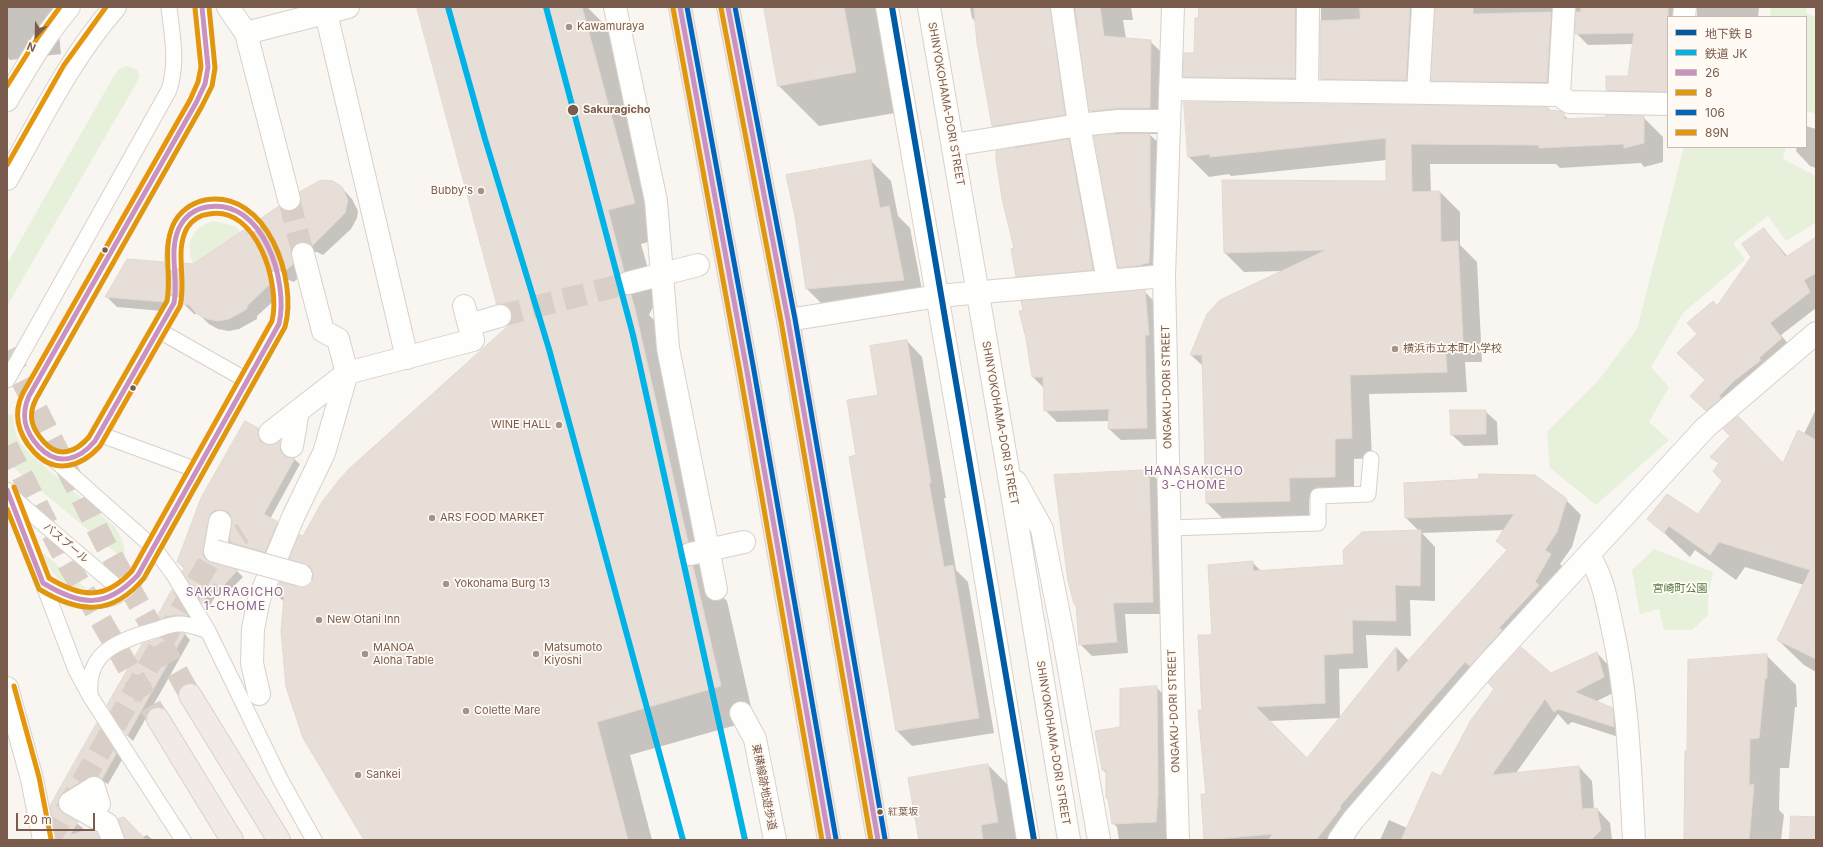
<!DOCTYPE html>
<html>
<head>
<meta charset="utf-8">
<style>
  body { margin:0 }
  #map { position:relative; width:1823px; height:847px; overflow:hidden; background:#f9f5f0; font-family:Inter,"Noto Sans JP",sans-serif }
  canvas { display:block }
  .frame { position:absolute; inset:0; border:8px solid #7a5c4d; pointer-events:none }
  .legend { position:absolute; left:1667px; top:16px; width:140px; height:132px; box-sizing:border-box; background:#fffaf3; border:1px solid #cabbb1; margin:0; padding:5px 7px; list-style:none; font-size:12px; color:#7a5c4d }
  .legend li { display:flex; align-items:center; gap:8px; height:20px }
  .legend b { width:20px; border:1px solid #cabbb1 }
  .north { position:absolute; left:16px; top:16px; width:40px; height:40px; -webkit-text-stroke:3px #fffaf3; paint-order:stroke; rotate:203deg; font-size:11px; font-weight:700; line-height:16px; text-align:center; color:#7a5c4d }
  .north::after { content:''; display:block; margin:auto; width:14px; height:18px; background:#7a5c4d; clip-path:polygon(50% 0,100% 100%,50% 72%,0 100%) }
  .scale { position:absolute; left:16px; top:813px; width:79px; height:18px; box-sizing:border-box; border:2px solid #7a5c4d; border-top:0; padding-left:5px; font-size:12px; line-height:14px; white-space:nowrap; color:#7a5c4d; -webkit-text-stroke:3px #fffaf3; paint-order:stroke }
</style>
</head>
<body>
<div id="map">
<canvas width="1823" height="847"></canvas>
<div class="frame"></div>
<ul class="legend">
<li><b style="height:5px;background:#005ba5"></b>地下鉄 B</li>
<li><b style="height:5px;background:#00b2e5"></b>鉄道 JK</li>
<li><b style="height:5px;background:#c992c0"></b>26</li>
<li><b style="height:5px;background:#de970f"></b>8</li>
<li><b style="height:5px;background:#0065bd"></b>106</li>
<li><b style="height:5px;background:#e4960f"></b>89N</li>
</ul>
<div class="north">N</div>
<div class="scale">20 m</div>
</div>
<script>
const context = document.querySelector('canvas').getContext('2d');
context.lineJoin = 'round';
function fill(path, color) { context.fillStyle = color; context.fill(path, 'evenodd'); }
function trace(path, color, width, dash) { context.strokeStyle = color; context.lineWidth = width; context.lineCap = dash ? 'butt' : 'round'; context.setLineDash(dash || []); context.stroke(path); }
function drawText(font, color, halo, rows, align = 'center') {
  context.font = font + ' Inter,"Noto Sans JP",sans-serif'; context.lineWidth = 3.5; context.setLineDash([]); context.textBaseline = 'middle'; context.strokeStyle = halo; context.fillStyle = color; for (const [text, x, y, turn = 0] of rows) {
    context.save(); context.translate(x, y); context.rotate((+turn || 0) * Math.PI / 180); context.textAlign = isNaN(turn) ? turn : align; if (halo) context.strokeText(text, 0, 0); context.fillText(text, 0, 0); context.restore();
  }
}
const green = new Path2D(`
  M1771,7H1807L1806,13L1816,17V114L1806,111V17H1770Z
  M128,66L137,70L140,77L7,306V264L115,74L120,68Z
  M1684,147H1786L1783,159L1816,176V223L1786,241L1768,216L1733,243L1745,260L1683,313L1651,367L1669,387L1649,422L1669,440L1596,505L1550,468L1547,432L1598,381L1637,329Z
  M213,221L234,226L241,232L193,264C185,242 191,229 213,221Z
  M7,414L13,415C14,434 17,441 30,454L115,527C122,539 126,546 124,560L14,468L7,460Z
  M1654,549L1713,572L1708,598V615L1692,630H1664L1659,609L1640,614L1632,570Z
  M43,553L87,589C63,589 52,574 41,555Z`);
const shadow = new Path2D(`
  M7,7H56L61,54L10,60L7,57Z
  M418,7H587L613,33L668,236L641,244L658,305L653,307L649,315L664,330L711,586L727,601L754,720L630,755L652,840H365L284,602L276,594L304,588L310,585L313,581L290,559L303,538L509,326L513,318L498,303Z
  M765,7H877L895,113L819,126L779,86Z
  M970,7H1131L1133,20H1123L1126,39L1150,41L1176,67L1175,134H1149L1162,146L1160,274L1131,279L1119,267L1115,135L1091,111L1078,25L1076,28L1090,140L1071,143L1086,158L1110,287L1035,293L1017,276L1015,249L1016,149L993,126L976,22L972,18Z
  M1200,7H1316L1306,90L1196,88L1184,76L1195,54Z
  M1321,7H1431L1418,92L1332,90L1321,78Z
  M1436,7H1572L1559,94L1444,92L1432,80Z
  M1576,7H1692L1685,17H1668V103L1619,102L1607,90L1629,77L1633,44L1588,45L1576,33Z
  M1697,7H1759L1758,17H1697Z
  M1185,103L1548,108L1551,111L1563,114L1569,120L1643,117L1663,137V162L1644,167L1641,163L1560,168L1556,164H1430L1431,192H1440L1460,212V245L1477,262L1482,362H1465L1467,392L1369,394L1372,458L1354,459V496L1309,498V521L1227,523L1207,503L1204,367L1191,355L1283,271L1244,272L1225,253L1387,182V160L1231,176L1229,174L1209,177L1189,157Z
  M1806,126L1816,129V168L1810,166L1796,151L1797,147H1806Z
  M871,161L891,181L898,216L910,228L924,300L827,309L807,289L796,216Z
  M321,181L342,188L352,199L358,211L357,218L351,229L323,255L317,252H311L302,274L294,282L286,279L281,282L279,296L257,316V319L239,329L229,331L218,329L209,324L199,314H194L184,304L179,305L174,312L117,307L107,297L128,260L164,263L172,272H178L251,234L260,231L286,212H292L298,209L302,202L301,192Z
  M1764,229L1788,257L1816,238V308L1781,335L1793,350L1718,422L1692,396L1706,380L1698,334L1752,257Z
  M1144,291L1156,303L1158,439L1121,440L1109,429L1110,421L1057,422L1045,410V389L1033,377Z
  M907,341L922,357L946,498H944L956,570L968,582L994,733L912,746L897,731L857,456L879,395Z
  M1816,409V672L1804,665L1778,640L1804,585L1745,567L1736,580L1695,550L1690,557L1649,519L1698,515L1723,481L1719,464L1712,457L1783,464L1804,434Z
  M1485,411L1497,422L1498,445L1464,446L1452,435Z
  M258,429L264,435L263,442L265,445L272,446L280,442L286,448V458L294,459L300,464L270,519L283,529L271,557L236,547L230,542L233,524L232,517L228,515L221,516L208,555L209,562L237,571L243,577L227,593L220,588L208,609L203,603L184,572L185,569L178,562Z
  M1148,471L1160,482L1164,614H1125L1128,653L1092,656L1080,644L1077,606L1074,603Z
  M1566,500L1581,515L1572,547L1560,564L1566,570L1343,840H1204V825L1208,795L1203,711L1213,636L1252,562L1262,572L1345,566L1420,532L1406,518ZM1505,530L1497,541L1508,551L1409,661L1397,648L1308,760L1270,721L1340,718L1339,669L1368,668L1366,635L1411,636L1410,600L1435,601V547L1422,533Z
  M173,591L178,597L193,621L161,626L156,621Z
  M185,634L190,640L133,741L127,735L174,635Z
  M1597,653L1610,667L1617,691L1595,702L1612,709L1626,723L1628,740L1572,722L1568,725L1558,714L1516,773L1579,767L1592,781L1594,809H1597L1610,823L1612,840H1380L1389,820L1407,828L1442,777L1551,674Z
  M1766,655L1796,685L1797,707H1795L1789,768H1780L1779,810L1784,815L1781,840H1685L1688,752Z
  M1156,687L1168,699L1169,806L1167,840H1119L1117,827L1113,823L1110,800L1107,798V774L1103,770L1121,728Z
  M97,725L102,730L122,760L108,784L102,781L63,809L64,814L83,828L76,840H57L51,806Z
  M988,765L1011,788L1020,840H919L909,779Z
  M147,835L153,840H126L142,837Z`);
const building = new Path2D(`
  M417,7H582L635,203L608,210L624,271L620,274L616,279V286L619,292L625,295H631L635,309L688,542L681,545L678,551V557L681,562L686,566H693L721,686L597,722L628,840H364L303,738L286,687L281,631L284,597L275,594L280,582L304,587L309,584L313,579V572L310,566L289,559L299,534L303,536L322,502L339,480L350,468L509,325L512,319V312L509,307L503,304H497Z
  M764,7H844L856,72L778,86Z
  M974,7H1050L1065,115L992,126L977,43Z
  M1075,7H1100L1104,36L1151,40L1150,108H1118L1090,111Z
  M1199,7H1295V78L1183,77L1184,53H1194L1195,18H1198Z
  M1360,7H1410L1406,80L1320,79V21L1360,19Z
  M1435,7H1473V14L1551,12L1547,82L1431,81Z
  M1581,7H1668V92L1606,90V76H1628L1634,33L1575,34L1576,12H1581Z
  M1184,102L1548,107V110L1560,111L1564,113V119L1606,117V115L1644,116V143L1624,148V144L1539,148V145L1411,144L1412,192L1440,191L1441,242L1458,241L1463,342L1445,343L1447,372L1350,375L1352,438L1335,439V477L1289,478L1290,501L1206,503L1202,355H1190L1207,314L1220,300L1326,250L1224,253L1222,180L1386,181V138L1210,157V154L1188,157Z
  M1119,134H1150V208H1151L1149,263L1142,264V265L1118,268L1094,136Z
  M1069,139L1093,270L1016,277L1011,249L1014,248L1002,199L996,159V151Z
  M871,160L880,208L889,206L904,280L806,289L795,216L786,175Z
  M321,180L333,181L342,187L348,200L345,213L312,246L306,242H300L295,245L291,251L293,264L284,272L279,269L271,271L268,276L269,285L247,306V309L229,319L218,321L207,319L197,314L189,305L183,304L182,298L174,294L169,295L164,302L105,297L127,259L164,262L165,267L168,271H177L182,263L193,264L245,229L251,233L259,231L262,226L260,219L279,206L286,211H292L297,208L301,202L300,192Z
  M1764,228L1786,257L1816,237V273L1804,280L1810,292L1770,323L1782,338L1759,358L1761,360L1734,381L1719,396L1721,398L1706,411L1690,396L1705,380L1677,353L1697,334L1687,323L1713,301L1717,306L1751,257L1742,244Z
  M1145,290L1149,335H1145L1147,428L1108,429L1109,409L1044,411L1043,377H1032L1026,338L1019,311H1023L1021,301Z
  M907,340L931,483H929L944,567L953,565L979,718L896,731L849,457L856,455L847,400L878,395L870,346Z
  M1450,410H1486V434L1451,435Z
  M1738,416L1783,463L1798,430L1816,440V659L1777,640L1810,570L1719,542L1710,555L1669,526L1664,533L1647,519L1667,494L1698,514L1722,481L1713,471L1719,463L1710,457L1730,436L1723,429Z
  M245,421L258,428V435L260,441L266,445H271L280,441V450L284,455L290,458H295L264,514L278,522L265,552L229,542L232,524V517L228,512L222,510H215L210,514L203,549V556L211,563L238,570L221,588L214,583L202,604L182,572L185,567L177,562L201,498Z
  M1149,470L1153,602L1113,603L1117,642L1079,645L1076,604H1074L1068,581L1054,475Z
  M1479,474L1535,475L1567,499L1557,532L1545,550L1551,554L1535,582L1539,585L1499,628L1502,630L1470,666L1465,662L1340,806L1341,808L1316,840H1268L1273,834L1204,840L1201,794H1206L1198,710H1202L1198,635H1212L1208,565L1253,561V571L1344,565L1343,550L1362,532L1421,530L1420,586L1395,585L1396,621L1352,620L1353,653L1324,655L1325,703L1256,707L1307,758L1396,647L1397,673L1507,550L1496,541L1514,514L1405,518L1404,483L1478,479Z
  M172,590L188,616L173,615L155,621Z
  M185,633L127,736L107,705L142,644L174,634Z
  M1521,647L1551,673L1597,652L1604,677L1575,692L1613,708L1614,727L1558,709L1554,712L1545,699L1492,775L1579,766L1582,809L1597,808L1601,830L1591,840H1401L1432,772L1441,776L1471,720L1494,689L1488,683Z
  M1767,654V678H1765L1759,738L1750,739L1749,785L1754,784L1749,840H1684L1685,751H1687L1688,660Z
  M1157,686L1158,794L1156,822L1112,824L1108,798H1106V770H1102L1095,731L1120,727V689Z
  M97,723L116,754L102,779L95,776L87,777L63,793L59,797L58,803L59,809L64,814L78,822L70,835L90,829L97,833L100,840H68V838L67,840H56L50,806Z
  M988,764L998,822L981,825L983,840H919L908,778Z
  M1791,816L1816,817V840H1790Z
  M124,817L146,840H125L118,819Z`);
const streetTunnel = new Path2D(`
  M289,199L303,254
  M500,316L628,283
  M49,840L215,551L243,533`);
const highwayTunnel = new Path2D(`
  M7,351L104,542L190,695
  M7,446L63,555L158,719`);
const lane = new Path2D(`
  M202,7L208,67L205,84L196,103L33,390C23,409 22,421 32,440L154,548L174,575L208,631L280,779L314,840
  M173,263C170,228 193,196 230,208C239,211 247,218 253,224
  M158,330L248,381
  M7,380L169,90C178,62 172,35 169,7
  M99,434L197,470
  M49,456C71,460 81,459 95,441L174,303
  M7,490L43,583C67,599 105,611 129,587C139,577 146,561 154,548L279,324C283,308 281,294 277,278
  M11,496L123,592
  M1170,528L1318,523V496L1368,494L1371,459
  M43,583L76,670L90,696L183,840
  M90,693C87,652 118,641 152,631C160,629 170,624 178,624C188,623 199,628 208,631`);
const street = new Path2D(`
  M228,7L246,33L289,199
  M615,7L656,201L668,348L716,589
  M1062,7L1079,125L1108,281
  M1173,7L1164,276L1172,639L1178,840
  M326,13L407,358
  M1684,17L1685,7
  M246,33L348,7
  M1170,89L1559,95L1569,102L1668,104
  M1307,91L1308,7
  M1418,93L1423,7
  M1559,95L1564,7
  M953,145L1079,125L1118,121H1168
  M628,283L698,265
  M464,306L469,325
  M788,320L938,296L1164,276
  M270,433L298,411
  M292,446L298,411L347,373L338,339L323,331L303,254
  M215,551L220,522
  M690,554L744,542
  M1589,555C1603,579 1606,598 1612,626C1628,696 1630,768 1634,840
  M259,694L252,663L253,629L259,599L294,515L324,453L347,373L473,340L469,325L500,316
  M741,713L755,739L775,840
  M99,804L94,788L70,803L107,824L113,840
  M1339,840L1353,820L1487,665L1705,428L1816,333`);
const secondary = new Path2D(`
  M887,7L978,531L1028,840
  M929,7L1018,529L1069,840
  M7,100C26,68 44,36 69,7
  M7,179C40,121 70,58 115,7
  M1016,482L1042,529L1064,640L1099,840
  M7,688L32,779L44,840`);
const highway = new Path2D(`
  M680,7L746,366L829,840
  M728,7L788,320L878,840
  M190,695L279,840
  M158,719L232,840`);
const streetBridge = new Path2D(`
  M215,551L301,575`);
const bus1 = new Path2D(`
  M680,7L746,366L829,840
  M728,7L788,320L878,840
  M7,490L43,583C81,606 106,609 138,575L279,324C289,282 263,197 207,207C195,209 185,216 179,228C168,252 179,278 174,303L95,441C79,460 58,467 39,447C25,432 20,416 29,396L196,103L205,84L208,67L202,7`);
const bus2 = new Path2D(`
  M673,8L739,367L822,840
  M721,8L781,321L871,840
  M7,509L39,589C78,613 112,617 144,578L285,327C298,280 267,189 205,200C191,203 179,212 173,225C162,250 172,275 167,301L89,437C76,452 59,459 44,442C32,429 27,416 36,399L202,106L212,86L215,68L209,7`);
const bus3 = new Path2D(`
  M687,7L753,365L836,839
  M735,7L795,319L885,839`);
const bus4 = new Path2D(`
  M7,86L38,37L60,7
  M7,165L64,65L106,7
  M14,487L49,578C82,598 105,600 132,571L272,321C281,285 257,205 209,214C200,215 192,220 187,228C174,252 187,280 180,306L100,446C81,467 55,475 34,452C18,434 12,415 23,393L190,100L198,82L201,67L195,8
  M14,686L39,777L51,839`);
const rail1 = new Path2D(`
  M448,7L485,139L549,349L683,840
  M546,7L633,335L745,840`);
const metro1 = new Path2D(`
  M892,7L1034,840`);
const markers = [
  [569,27,4,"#a69286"],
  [573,110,6,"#7a5c4d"],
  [481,191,4,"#a69286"],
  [105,250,3.5,"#7a5c4d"],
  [1395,349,4,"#a69286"],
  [133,388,3.5,"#7a5c4d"],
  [559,425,4,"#a69286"],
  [432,518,4,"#a69286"],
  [446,584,4,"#a69286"],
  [319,620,4,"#a69286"],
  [365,654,4,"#a69286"],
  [536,654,4,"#a69286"],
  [466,711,4,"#a69286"],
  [358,775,4,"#a69286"],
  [880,812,3.5,"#7a5c4d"]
];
const busNames = [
  ["紅葉坂",888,812]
];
const poiNames = [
  ["Kawamuraya",577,27],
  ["Bubby's",473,191,"right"],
  ["横浜市立本町小学校",1403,349],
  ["WINE HALL",551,425,"right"],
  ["ARS FOOD MARKET",440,518],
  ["Yokohama Burg 13",454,584],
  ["New Otani Inn",327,620],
  ["MANOA",373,648],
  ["Aloha Table",373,661],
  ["Matsumoto",544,648],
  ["Kiyoshi",544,661],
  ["Colette Mare",474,711],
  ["Sankei",366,775]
];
const streetNames = [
  ["SHINYOKOHAMA-DORI STREET",946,104,80],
  ["ONGAKU-DORI STREET",1167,387,-91],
  ["SHINYOKOHAMA-DORI STREET",1000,423,80],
  ["バスプール",66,543,40],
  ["ONGAKU-DORI STREET",1174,711,-92],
  ["SHINYOKOHAMA-DORI STREET",1053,743,81],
  ["東横線跡地遊歩道",764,787,79]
];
const stopNames = [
  ["Sakuragicho",583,110]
];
const parkNames = [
  ["宮崎町公園",1680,589]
];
const neighbourhoodNames = [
  ["HANASAKICHO",1194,471],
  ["3-CHOME",1194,485],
  ["SAKURAGICHO",235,592],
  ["1-CHOME",235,606]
];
fill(green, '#e7f0db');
fill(shadow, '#0003');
fill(building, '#e6ded7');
trace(building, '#e2d8d2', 1);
trace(streetTunnel, '#d9cfc7', 22, [22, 11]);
trace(highwayTunnel, '#d9cfc7', 22, [22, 11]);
trace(lane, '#d7d1cb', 17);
trace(street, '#d7d1cb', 24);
trace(secondary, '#d9d2cb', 24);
trace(highway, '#dad1cc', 24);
trace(lane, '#fefefd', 15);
trace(street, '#fefefd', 22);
trace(secondary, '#fefefd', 22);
trace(highway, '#f2eae7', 22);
trace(streetBridge, '#d7d1cb', 24, []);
trace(streetBridge, '#fefefd', 22);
trace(bus1, '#c992c0', 5);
trace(bus2, '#de970f', 5);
trace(bus3, '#0065bd', 5);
trace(bus4, '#e4960f', 5);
trace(rail1, '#00b2e5', 6);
trace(metro1, '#005ba5', 6);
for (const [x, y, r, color] of markers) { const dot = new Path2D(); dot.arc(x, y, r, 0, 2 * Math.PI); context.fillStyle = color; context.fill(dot); trace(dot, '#fffaf3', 1.5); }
drawText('10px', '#7a5c4d', '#fffaf3', busNames, 'left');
drawText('11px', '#7a5c4d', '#fffaf3', poiNames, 'left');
drawText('11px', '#7a5c4d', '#fffaf3', streetNames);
drawText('bold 11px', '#7a5c4d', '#fffaf3', stopNames, 'left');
drawText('11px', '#537a41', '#fffaf3', parkNames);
context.letterSpacing = '1px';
drawText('12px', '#846695', '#fffaf3', neighbourhoodNames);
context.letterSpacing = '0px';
</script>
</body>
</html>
